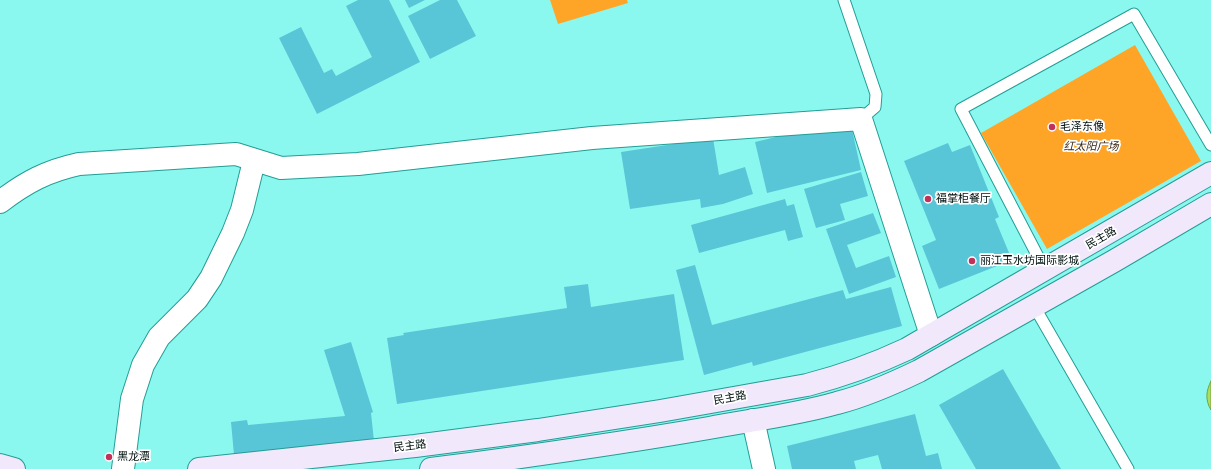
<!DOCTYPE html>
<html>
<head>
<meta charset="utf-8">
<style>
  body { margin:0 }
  canvas { display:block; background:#8bf8ef }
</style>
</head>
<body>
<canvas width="1211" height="469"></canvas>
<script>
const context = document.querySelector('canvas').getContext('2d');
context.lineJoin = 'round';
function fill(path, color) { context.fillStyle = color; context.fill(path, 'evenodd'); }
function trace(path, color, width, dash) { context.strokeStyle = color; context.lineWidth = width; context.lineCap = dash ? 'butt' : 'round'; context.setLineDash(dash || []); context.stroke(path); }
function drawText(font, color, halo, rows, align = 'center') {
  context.font = font + ' "Crimson Pro","Noto Sans SC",serif'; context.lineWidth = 3.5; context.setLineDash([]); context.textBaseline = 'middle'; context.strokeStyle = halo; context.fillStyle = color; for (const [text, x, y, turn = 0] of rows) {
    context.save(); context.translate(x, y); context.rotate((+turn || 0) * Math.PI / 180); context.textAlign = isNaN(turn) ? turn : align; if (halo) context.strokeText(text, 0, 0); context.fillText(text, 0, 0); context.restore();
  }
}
const green = new Path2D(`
  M550,0H627L628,3L558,24Z
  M1135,45L1201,161L1047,249L981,133Z`);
const water = new Path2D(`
  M1211,381V410C1205,400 1206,391 1211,381Z`);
const building = new Path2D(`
  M358,0H389L420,62L317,114L279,38L301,27L324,73L332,69L336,76L372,57L346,6Z
  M405,0H425L409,8Z
  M440,0H457L476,36L430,59L408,16Z
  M851,125L861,170L767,193L755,142L818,127Z
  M713,138L719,175L745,167L753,194L723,204L701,208L700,199L630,209L621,152Z
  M948,143L952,152L970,145L999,217L995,219L1012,260L939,289L922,246L936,240L904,161Z
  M861,172L868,196L840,204L845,220L816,228L804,189Z
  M785,199L787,206L794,204L803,237L788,241L785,230L699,253L691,225Z
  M873,213L881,233L847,245L856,268L889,256L896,277L849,294L826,229Z
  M695,265L712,325L843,290L846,299L891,287L902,326L753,366L752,362L704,375L676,270Z
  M588,284L591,307L674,294L684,360L397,404L387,338L404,335L403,333L567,308L564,287Z
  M351,342L373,412L371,413L374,441L234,455L231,422L247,420L248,425L345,416L324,350Z
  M1003,369L1061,469H976L939,405Z
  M915,414L926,456L938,453L942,469H882L878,455L854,461L856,469H792L787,446Z`);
const service = new Path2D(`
  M844,0L876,94L875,107L861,119
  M1045,270L961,109L1134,14L1211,145
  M1034,306L1128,469`);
const minor = new Path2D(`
  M0,202C26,182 47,171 79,164L236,154L281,168L358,164L592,138L861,119L931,335
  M753,420L764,469
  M123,469L132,399L143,365L159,337L197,299L211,278L233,233L242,210L254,161`);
const secondary = new Path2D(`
  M0,465L14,469
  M199,469L415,446L538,430L660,411L807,385C842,376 875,364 907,349L1211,173
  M431,469C524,457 617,444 709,428C752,420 795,415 837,403C865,396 892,384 919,371L1114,261L1211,204`);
const markers = [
  [1052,127,4,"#c1325b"],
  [928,199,4,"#c1325b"],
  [972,261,4,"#c1325b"],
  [109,457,4,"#c1325b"]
];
const poiNames = [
  ["毛泽东像",1060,127],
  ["福掌柜餐厅",936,199],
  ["丽江玉水坊国际影城",980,261],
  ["黑龙潭",117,457]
];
const parkNames = [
  ["红太阳广场",1091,147]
];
const streetNames = [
  ["民主路",1101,238,-30],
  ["民主路",730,398,-10],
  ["民主路",410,446,-7]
];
fill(green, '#fea528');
fill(water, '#a9df5e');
trace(water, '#76a146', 1);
fill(building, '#59c6d7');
trace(service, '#239d96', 13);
trace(minor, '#239d96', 24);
trace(secondary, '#239d96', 24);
trace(service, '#fff', 11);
trace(minor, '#fff', 22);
trace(secondary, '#f2e8fb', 22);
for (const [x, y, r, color] of markers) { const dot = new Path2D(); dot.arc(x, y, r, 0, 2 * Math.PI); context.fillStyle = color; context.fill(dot); trace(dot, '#fff', 1.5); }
drawText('11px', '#00110f', '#fff', poiNames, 'left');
drawText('italic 11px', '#392815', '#fff', parkNames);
drawText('11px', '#00110f', '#fff', streetNames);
</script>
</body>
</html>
